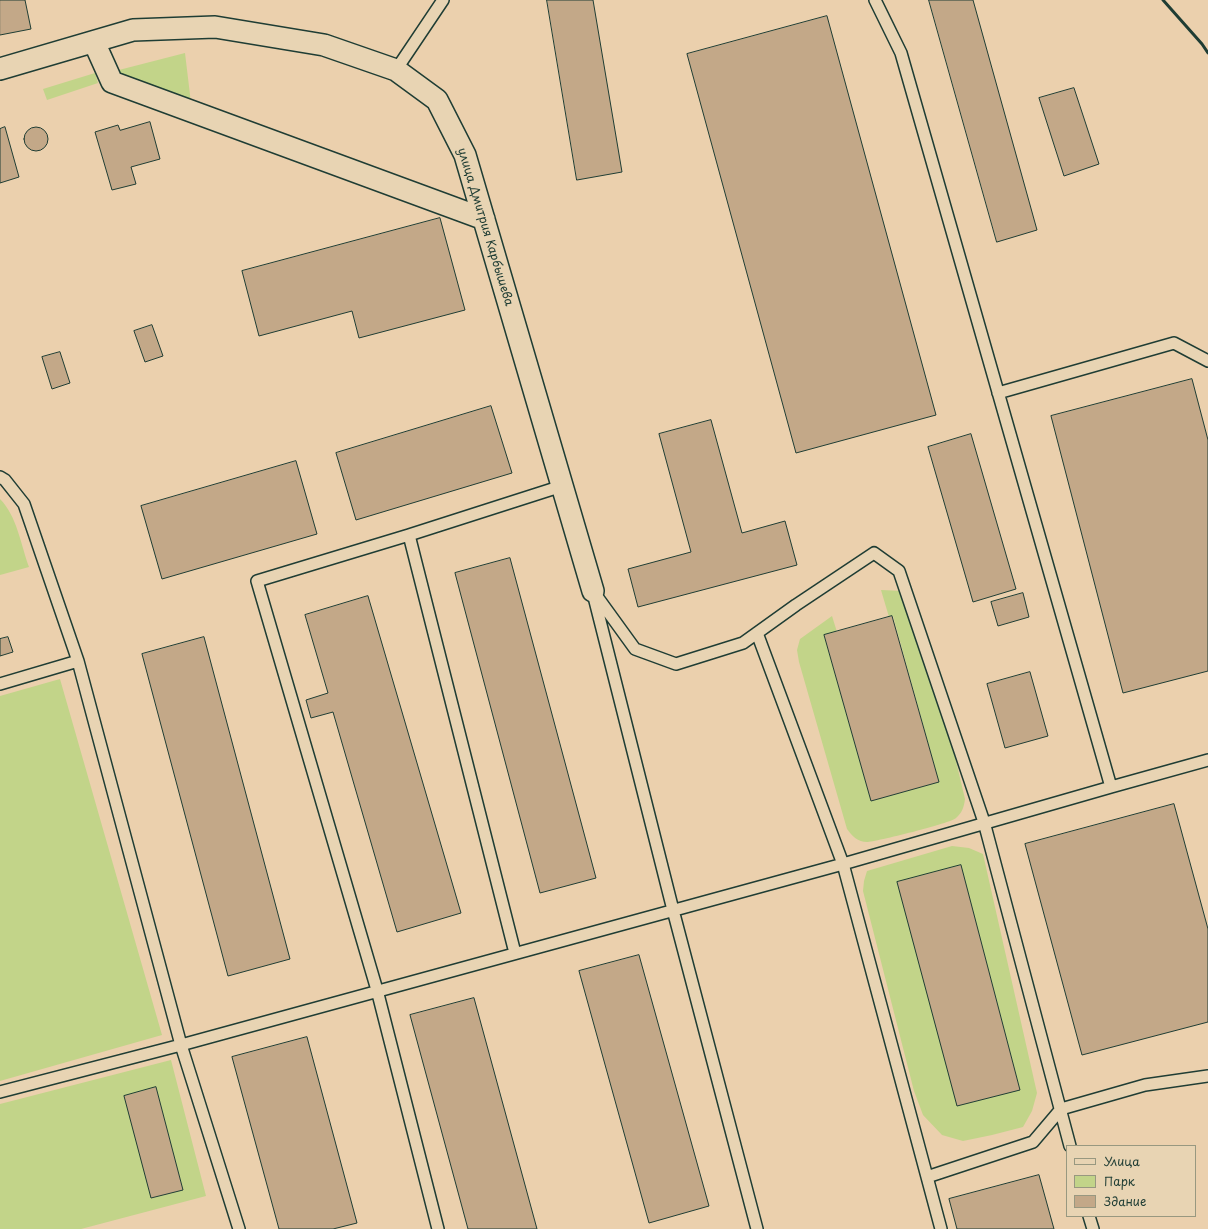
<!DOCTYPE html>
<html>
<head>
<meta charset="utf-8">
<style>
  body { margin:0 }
  #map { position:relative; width:1208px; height:1229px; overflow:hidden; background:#ebd0ad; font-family:"Playpen Sans",sans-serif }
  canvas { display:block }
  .legend { position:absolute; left:1066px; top:1145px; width:130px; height:72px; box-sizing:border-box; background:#e8d4b3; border:1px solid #989880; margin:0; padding:5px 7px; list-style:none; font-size:12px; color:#1f3d34 }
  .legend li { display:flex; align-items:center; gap:8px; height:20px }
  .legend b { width:20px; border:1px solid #989880 }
</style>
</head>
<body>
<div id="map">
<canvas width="1208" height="1229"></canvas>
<ul class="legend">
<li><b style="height:5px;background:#e8d4b3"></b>Улица</li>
<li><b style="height:11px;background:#c2d489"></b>Парк</li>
<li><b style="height:11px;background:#c3a888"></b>Здание</li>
</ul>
</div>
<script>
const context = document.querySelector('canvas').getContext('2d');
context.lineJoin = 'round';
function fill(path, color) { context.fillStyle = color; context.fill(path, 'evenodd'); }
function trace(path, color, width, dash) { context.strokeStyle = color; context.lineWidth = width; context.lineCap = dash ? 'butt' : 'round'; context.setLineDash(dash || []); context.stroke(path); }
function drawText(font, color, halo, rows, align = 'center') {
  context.font = font + ' "Playpen Sans",sans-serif'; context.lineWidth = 3; context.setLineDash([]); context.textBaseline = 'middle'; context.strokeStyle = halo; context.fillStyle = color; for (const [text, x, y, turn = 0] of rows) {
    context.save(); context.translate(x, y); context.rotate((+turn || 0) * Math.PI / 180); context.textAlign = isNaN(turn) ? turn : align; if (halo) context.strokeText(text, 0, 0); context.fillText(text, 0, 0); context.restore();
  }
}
const green = new Path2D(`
  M185,53L191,103L115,71Z
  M95,73L98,83L47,100L43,89Z
  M0,499C17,516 21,545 29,567L0,575Z
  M881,590L903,591L914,598L922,618L965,799C964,807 962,813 956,818C952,823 875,842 867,842C858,842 852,836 847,829L799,662L797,650L800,639L832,616L837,632L824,636L871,801L939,782L893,616L889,617Z
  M60,679L162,1035L0,1081V696Z
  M952,846L969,848L983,854L1037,1093L1032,1111L1023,1127L992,1135L963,1141L942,1135L923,1115L914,1091L863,891L864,881L867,871ZM961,866L1020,1089L957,1106Z
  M171,1060L206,1196L81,1229H0V1104ZM156,1087L183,1190L152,1198H151Z`);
const building = new Path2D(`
  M0,0H25L31,29L0,35Z
  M547,0H593L622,172L577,180Z
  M929,0H973L1037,230L997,242Z
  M827,16L936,415L796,453L687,54Z
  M1074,88L1099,164L1064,176L1039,98Z
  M150,122L160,159L131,167L136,184L112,190L95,132L118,125L120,130Z
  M5,127L19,177L0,183V129Z
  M24 139a12 12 0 1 1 24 0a12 12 0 1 1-24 0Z
  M440,218L465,310L359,338L352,311L259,336L242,271Z
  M152,325L163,356L145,362L134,331Z
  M60,352L70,383L52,389L42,357Z
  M1192,379L1208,440V671L1123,693L1051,416Z
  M491,406L512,473L356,520L336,453Z
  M711,420L742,533L785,521L797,565L638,607L628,569L691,552L659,434Z
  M971,434L1016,589L973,602L928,447Z
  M296,461L317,534L162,579L141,506Z
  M510,558L596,878L540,893L455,573Z
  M1023,593L1029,617L998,626L991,602Z
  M368,596L461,913L397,932L333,712L311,718L306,700L328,693L305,615Z
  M892,616L939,782L871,801L824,635Z
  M8,637L13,652L0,656V639Z
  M204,637L290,959L228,976L142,654Z
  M1030,672L1048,736L1005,748L987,684Z
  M1174,804L1208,929V1022L1082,1055L1025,844Z
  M961,865L1020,1090L957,1106L897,882Z
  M639,955L709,1206L649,1223L579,971Z
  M474,998L537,1229H468L410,1015Z
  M307,1037L357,1223L333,1229H279L232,1057Z
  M156,1087L183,1190L151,1198L124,1096Z
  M1039,1175L1054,1229H957L949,1199Z`);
const lane = new Path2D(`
  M875,0L901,53L1111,787L1208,760
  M396,70L443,0
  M998,393L1174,343L1208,361
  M0,477L5,480L24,504L78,661L181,1045L239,1229
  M409,535L562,486
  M593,591L635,649L676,664L743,643L796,605L874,553L899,571L984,822L1070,1146
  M594,597L673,910L757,1229
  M757,633L843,864L941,1229
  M0,684L78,661
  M0,1092L181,1045L843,864L1111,787
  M927,1177L1033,1142L1061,1109L1145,1085L1208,1076
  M1089,1216L1093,1229
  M438,1229L377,990L257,581L409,535L515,953`);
const street = new Path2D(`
  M94,42L112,82L484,219
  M0,69L133,30L215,27L324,45L396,70L437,100L465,155L593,591`);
const rail = new Path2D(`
  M1163,0L1202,44L1208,53`);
const streetNames = [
  ["улица Дмитрия Карбышева",485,227,73]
];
fill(green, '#c2d489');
fill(building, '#c3a888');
trace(building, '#1f3d34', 1);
trace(lane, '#1f3d34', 14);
trace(street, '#1f3d34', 24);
trace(lane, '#e8d4b3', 11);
trace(street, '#e8d4b3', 21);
trace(rail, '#1f3d34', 3);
drawText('12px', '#1f3d34', '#e8d4b3', streetNames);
</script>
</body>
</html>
